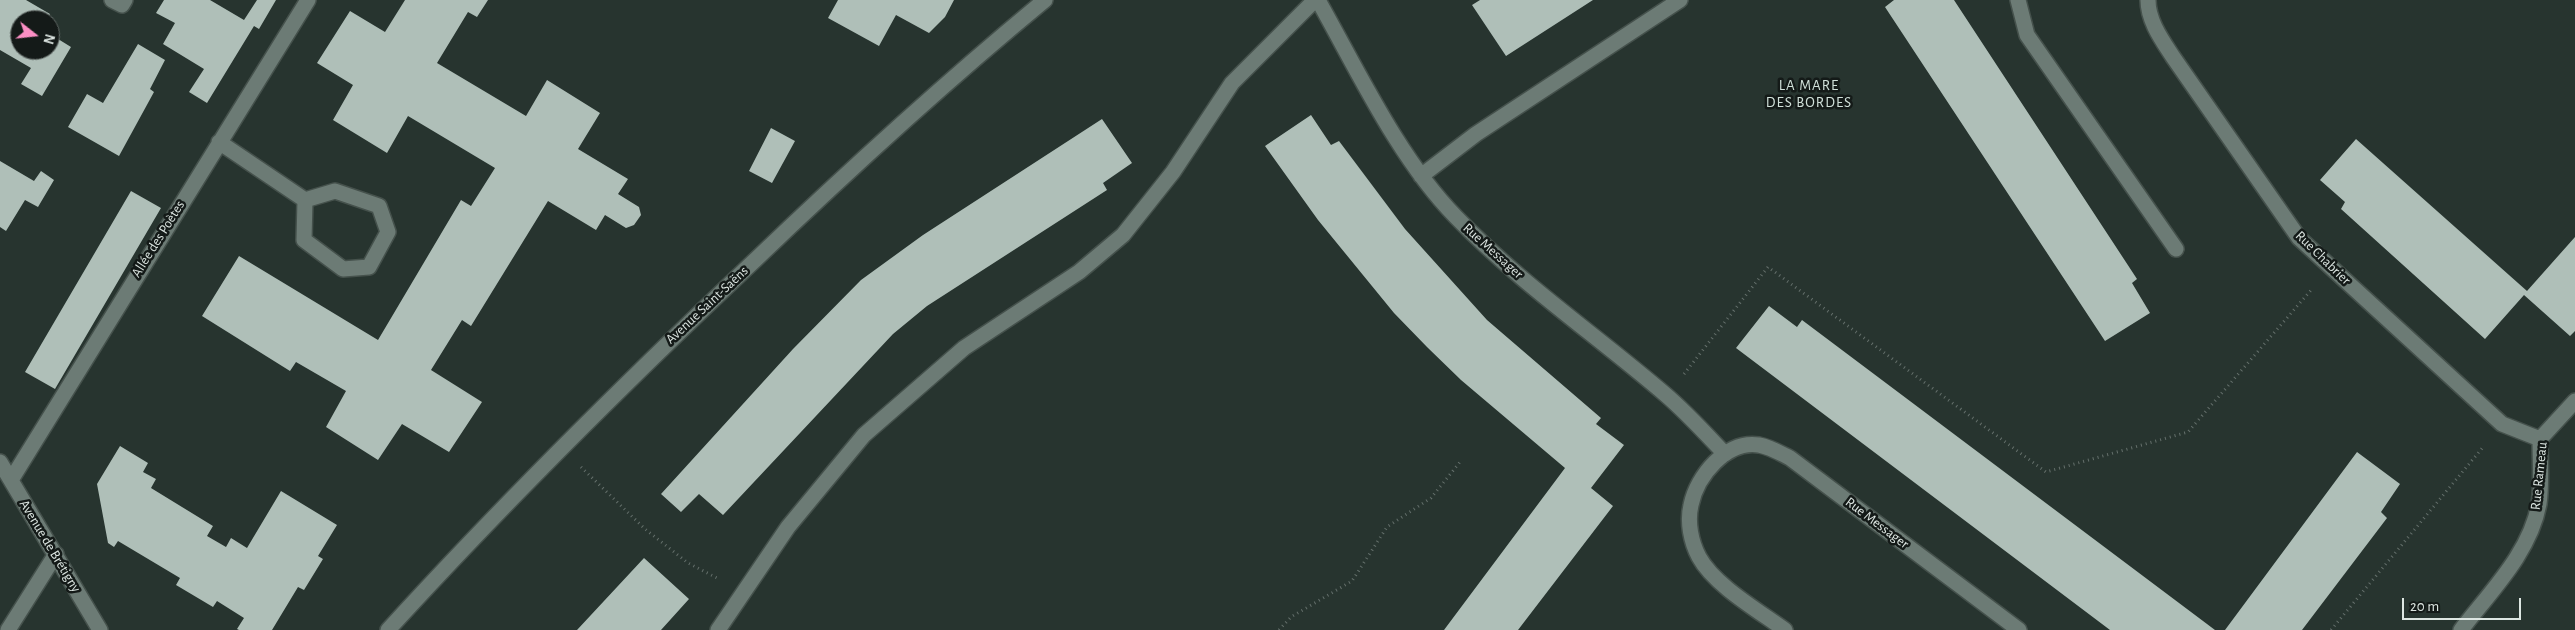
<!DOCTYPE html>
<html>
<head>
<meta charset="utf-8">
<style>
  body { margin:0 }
  #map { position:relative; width:2575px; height:630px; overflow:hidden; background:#27342f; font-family:"Alegreya Sans",sans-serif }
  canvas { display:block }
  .north { position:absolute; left:10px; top:10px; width:50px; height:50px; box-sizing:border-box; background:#141a18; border:1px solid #646c69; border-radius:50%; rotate:106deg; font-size:14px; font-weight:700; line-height:20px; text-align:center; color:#dde6e2 }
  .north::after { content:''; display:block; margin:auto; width:18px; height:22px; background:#fb8fc4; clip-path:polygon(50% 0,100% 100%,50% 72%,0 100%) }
  .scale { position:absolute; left:2402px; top:598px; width:119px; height:22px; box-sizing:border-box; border:2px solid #dde6e2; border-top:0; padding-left:6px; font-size:15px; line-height:18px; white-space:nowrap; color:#dde6e2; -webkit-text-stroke:4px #141a18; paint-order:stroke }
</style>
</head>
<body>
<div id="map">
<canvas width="2575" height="630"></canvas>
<div class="north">N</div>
<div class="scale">20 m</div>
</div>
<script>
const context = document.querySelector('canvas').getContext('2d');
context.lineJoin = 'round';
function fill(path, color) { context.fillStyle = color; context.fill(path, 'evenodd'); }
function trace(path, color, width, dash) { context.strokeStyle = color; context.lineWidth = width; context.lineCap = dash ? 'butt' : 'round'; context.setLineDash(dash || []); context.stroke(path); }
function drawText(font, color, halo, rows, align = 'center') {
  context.font = font + ' "Alegreya Sans",sans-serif'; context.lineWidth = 5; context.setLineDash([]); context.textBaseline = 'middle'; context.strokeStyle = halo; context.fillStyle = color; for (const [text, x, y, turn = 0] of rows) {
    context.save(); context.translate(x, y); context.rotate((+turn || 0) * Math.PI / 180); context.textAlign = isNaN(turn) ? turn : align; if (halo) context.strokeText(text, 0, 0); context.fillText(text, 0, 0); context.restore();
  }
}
const building = new Path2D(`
  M0,0H26L50,14L47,20H20V50H50V34L71,47L42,96L21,84L31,68L0,50Z
  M164,0H210L244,20L257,0H276L259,29L254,26L207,103L189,92L204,69L163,44L175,23L156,13Z
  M405,0H488L477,17L468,12L437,63L526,116L547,80L600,113L578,149L628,179L618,194L639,207L641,215L634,225L626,228L605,215L596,230L548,201L471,326L462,320L431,370L482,402L449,452L402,424L378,460L326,427L346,391L296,362L290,371L202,316L239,256L378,340L461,200L471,206L495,168L408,116L387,153L333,120L353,85L317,63L350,11L385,32Z
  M838,0H954L945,17L929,33L896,15L879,46L828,18Z
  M1480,0H1593L1506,56L1472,5Z
  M1894,0H1954L2137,279L2132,283L2150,313L2105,341L1885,7Z
  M138,44L165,60L150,89L154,92L119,156L68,127L87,94L103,103Z
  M1311,115L1331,145L1339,141L1405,229L1487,320L1601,418L1596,424L1624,445L1591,488L1613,506L1518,630H1444L1565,468L1461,380L1427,347L1394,313L1318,220L1265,146Z
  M1102,119L1132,163L1103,183L1107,190L927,306L893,334L723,515L699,494L681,512L661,494L793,349L861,280L923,235Z
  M771,128L795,141L772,183L749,171Z
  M2356,139L2527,291L2575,237V331L2570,336L2524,295L2485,339L2341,209L2345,202L2320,180Z
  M0,161L34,181L41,171L54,180L38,207L25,200L6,231L0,227Z
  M131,191L161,208L55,389L25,372Z
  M1769,306L1797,327L1802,320L2215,630H2110L1736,348Z
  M120,446L148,463L143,472L156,479L151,488L213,526L207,536L226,547L231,538L247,548L281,491L337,525L318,556L323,559L304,590L298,587L272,630H239L237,629L244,618L217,601L213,607L176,585L180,578L118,541L114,547L108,543L97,484Z
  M2357,452L2400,484L2381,512L2387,518L2302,630H2225Z
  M644,558L689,599L661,630H577Z`);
const path = new Path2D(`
  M1684,374L1768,267L2046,472L2188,432L2312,289
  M581,467L645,529L688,563L719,579
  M1279,630L1291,617L1352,581L1387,527L1431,498L1460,462
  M2331,630L2484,446`);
const minor = new Path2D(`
  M112,0L122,5L125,0
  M1318,0C1358,71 1399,159 1456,217C1520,283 1596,335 1666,395C1687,413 1706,434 1725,454
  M2018,0L2027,35L2176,249
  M2148,0C2148,21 2162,40 2173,57L2299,238L2502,424L2540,439
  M219,142L305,200L304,240L343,269L369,267L388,232L379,206L335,191L305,200
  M1421,176L1476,134L1680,0
  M0,462L100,630
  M11,480L308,0
  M8,630L56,554
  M388,630C504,503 627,381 752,263C847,172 943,84 1045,0
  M718,630L788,527L864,435L964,348L1079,272L1123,235L1173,172L1232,83L1315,0
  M1785,630C1759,611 1714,585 1699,557C1691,542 1687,522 1691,505C1697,476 1726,440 1759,445C1770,447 1780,453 1790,458L2019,630
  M2461,630C2490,592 2530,553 2539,504C2542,484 2540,461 2540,439L2575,401`);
const streetNames = [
  ["Allée des Poètes",158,239,-58],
  ["Rue Messager",1493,251,42],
  ["Rue Chabrier",2323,258,44],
  ["Avenue Saint-Saëns",707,305,-43],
  ["Rue Rameau",2539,476,-84],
  ["Rue Messager",1877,523,37],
  ["Avenue de Brétigny",50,546,59]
];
const neighbourhoodNames = [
  ["LA MARE",1809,85],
  ["DES BORDES",1809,102]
];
fill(building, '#afbfb8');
trace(minor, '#45514c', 18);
trace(path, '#65706c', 3, [1, 4]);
trace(minor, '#6c7b75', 15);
drawText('14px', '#dde6e2', '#141a18', streetNames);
context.letterSpacing = '1px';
drawText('15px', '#d0e0d9', '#141a18', neighbourhoodNames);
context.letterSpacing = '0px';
</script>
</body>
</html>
